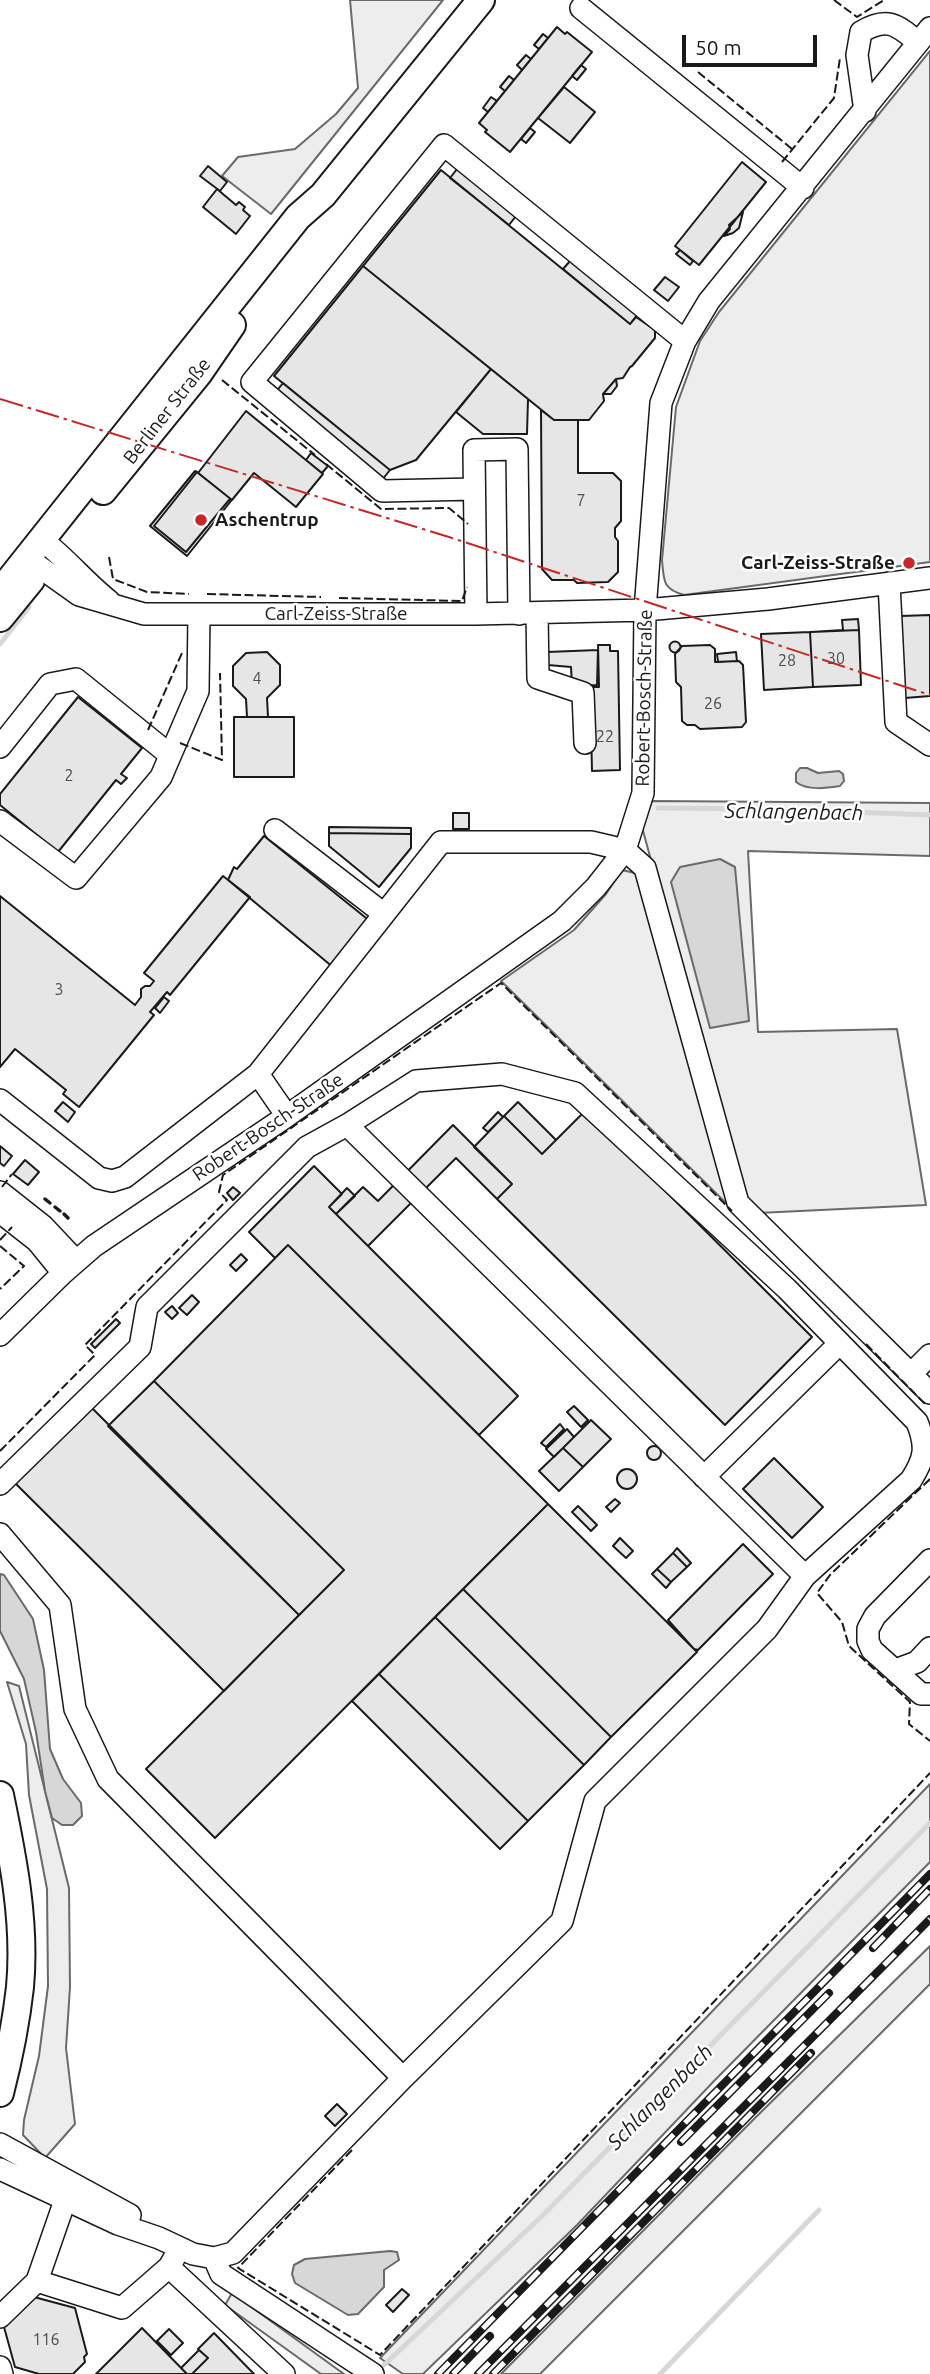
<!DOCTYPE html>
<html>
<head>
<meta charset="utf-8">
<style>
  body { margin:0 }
  #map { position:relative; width:930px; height:2374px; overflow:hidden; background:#fff; font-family:Ubuntu,sans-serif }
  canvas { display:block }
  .scale { position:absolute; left:682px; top:35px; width:135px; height:32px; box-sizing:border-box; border:4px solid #1a1a1a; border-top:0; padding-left:9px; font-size:21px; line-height:24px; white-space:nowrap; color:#1a1a1a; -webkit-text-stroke:5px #fff; paint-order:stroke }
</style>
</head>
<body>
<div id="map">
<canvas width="930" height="2374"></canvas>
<div class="scale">50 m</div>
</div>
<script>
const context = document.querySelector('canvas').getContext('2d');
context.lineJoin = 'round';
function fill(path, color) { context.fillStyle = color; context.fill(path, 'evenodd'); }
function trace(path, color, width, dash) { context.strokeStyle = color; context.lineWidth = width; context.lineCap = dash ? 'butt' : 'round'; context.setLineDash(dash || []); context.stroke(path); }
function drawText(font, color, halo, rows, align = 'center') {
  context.font = font + ' Ubuntu,sans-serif'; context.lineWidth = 5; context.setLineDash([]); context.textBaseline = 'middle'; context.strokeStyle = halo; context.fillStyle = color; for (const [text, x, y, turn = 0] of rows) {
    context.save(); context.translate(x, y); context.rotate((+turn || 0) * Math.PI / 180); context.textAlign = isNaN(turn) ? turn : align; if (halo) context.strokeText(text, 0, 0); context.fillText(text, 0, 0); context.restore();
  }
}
const green = new Path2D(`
  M350,0H443L271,214L222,176L238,157L295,149L336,114L358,88Z
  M930,51V562L684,595C662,589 664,580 662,560L676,407L700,341L719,312Z
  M652,801L930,803V856L748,851L758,1032L897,1029L926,1205L758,1213L743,1199L642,827Z
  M622,870L639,874L732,1209L501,981L574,930L606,894Z
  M7,1682L19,1686L69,1888L70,1987L66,2048L75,2124L45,2158L23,2135L24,2120L39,2056L48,1986L47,1889L29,1795L26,1744Z
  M930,1784V1862L715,2080L577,2225L423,2374H403L380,2358Z
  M930,1946V1984L540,2374H501L755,2118Z
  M232,2293L344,2374H321L225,2305Z`);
const water = new Path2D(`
  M800,768H807L818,773L839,771L843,774L844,781L840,786C827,788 807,791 796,782V773Z
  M720,859L735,867L749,1021L710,1028L671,882L680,867Z
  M0,1574L4,1575L33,1619L44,1670L50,1749L63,1779L81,1803L82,1816L73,1825H62L52,1818L45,1791L36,1732L24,1679L0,1631Z
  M390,2251L397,2252L399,2260L384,2270V2287L358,2314L348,2315L295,2283L292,2274L294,2265L305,2259Z`);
const stream = new Path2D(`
  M0,644L29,607
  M658,808L776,809L930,815
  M384,2365L542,2216L930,1823
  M660,2374L819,2210`);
const building = new Path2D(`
  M557,27L565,34L567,32L592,52L510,152L485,132L487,130L479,123Z
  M543,34L548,38L539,49L534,45Z
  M526,55L531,59L522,70L517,65Z
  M581,65L586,69L577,80L572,76Z
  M509,76L514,80L505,91L500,87Z
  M564,87L595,112L570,143L538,118Z
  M491,97L497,101L488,112L483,108Z
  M530,128L535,132L526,143L521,139Z
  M742,162L766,182L699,265L675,246Z
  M208,166L227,182L220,191L200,176Z
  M457,169L516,216L509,225L450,178Z
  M441,170L630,324L636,317L655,330V338L632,366L630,367L623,378L616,379L603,394L604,401L589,420H554L363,266Z
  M217,189L236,205L239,202L245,207L243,210L250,216L236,234L203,207Z
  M743,212L739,228L733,233L724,236L730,229L729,225Z
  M680,250L693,261L690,265L676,254Z
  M570,261L637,315L630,324L563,269Z
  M363,266L491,369L416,460L390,470L274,376Z
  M665,277L679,287L668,301L654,290Z
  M491,369L528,399L527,434H483L456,412Z
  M616,379L617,386L611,394H603Z
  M283,383L390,470L382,480L275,393Z
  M541,410L554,420H589H578V473H613L621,481V521L615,528V537L618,541V572L608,582L577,583L574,580H552L542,569Z
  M246,411L323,474L296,507L254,473L232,500L198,473Z
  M311,453L328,466L322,473L306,460Z
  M195,471L197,472L154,526L186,552L229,500L231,501L187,556L150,526Z
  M197,472L232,500H229L186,552L154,526Z
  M930,615V696L905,698L901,616Z
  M858,619L859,630L811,632L843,630L842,620Z
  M859,630L861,685L813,687L810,632Z
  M810,632L813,687L764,690L761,634Z
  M669.5 647a5.5 5.5 0 1 1 11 0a5.5 5.5 0 1 1-11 0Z
  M598,645H610V651H618L620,770L592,771L590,687H599Z
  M710,645L715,649V662L739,661L743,665L746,722L742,727L700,729L695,725H687L682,721L681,687L676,682L675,654L682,646Z
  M598,650L597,685L572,686L571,667L548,665L547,652Z
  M267,652L280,665V685L267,698L268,717H247L246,699L233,686V666L246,653Z
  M736,652L737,661L718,662L717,654Z
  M78,697L142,748L121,774L127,778L121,784L116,780L58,852L0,805V794Z
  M234,717H294V777H234Z
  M453,813H469V829H453Z
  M329,827L411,828V834L329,833Z
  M329,833L411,834V848L379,887L329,846Z
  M264,836L371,922L334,968L228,880L234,867L237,869Z
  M223,876L250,897L170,995L167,992L150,1012L154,1015L79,1107L63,1094L66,1090L15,1049L0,1067V896L135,1005L141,997V989L145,986H150L154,981L144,973Z
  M164,997L169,1001L160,1013L155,1008Z
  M63,1102L75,1112L68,1122L55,1111Z
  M518,1102L556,1140L542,1154L504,1116Z
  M585,1111L812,1337L725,1425L497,1199L512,1184L474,1147L504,1116L542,1154Z
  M498,1112L503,1117L488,1132L483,1128Z
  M453,1125L512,1184L497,1199L456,1158L368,1246L336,1214L363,1187L378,1201Z
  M0,1146L12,1156L4,1166L0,1163Z
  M25,1160L39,1172L28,1185L13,1174Z
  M314,1166L342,1194L329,1207L518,1396L479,1435L288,1245L275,1258L249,1232Z
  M233,1187L240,1193L233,1200L227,1193Z
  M347,1188L355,1196L336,1214L329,1207Z
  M288,1245L548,1504L215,1838L146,1769L344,1570L154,1381Z
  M241,1254L247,1260L236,1271L230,1265Z
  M192,1295L199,1302L187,1315L179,1308Z
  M172,1306L178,1313L172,1319L165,1312Z
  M116,1319L120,1323L95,1348L91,1344Z
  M154,1381L344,1570L299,1615L108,1426Z
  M88,1404L299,1615L224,1691L12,1480Z
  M574,1406L588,1420L581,1427L567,1412Z
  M591,1420L611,1439L583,1467L563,1448Z
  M560,1424L564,1429L546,1447L541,1443Z
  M567,1429L574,1437L554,1457L546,1449Z
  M647 1453a7 7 0 1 1 14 0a7 7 0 1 1-14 0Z
  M563,1448L583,1467L559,1491L539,1471Z
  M774,1458L823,1507L792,1538L743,1489Z
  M617 1479a10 10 0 1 1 20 0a10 10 0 1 1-20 0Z
  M615,1499L620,1503L611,1512L606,1507Z
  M548,1504L697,1652L611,1737L463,1589Z
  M578,1506L597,1525L591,1531L572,1512Z
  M620,1538L633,1551L626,1558L613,1546Z
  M743,1544L773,1574L698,1650L694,1649L668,1620Z
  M677,1548L691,1563L687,1567L673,1553Z
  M673,1553L687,1567L671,1582L657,1569Z
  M657,1569L671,1582L666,1588L652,1574Z
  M463,1589L611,1737L584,1765L435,1617Z
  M435,1617L584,1765L528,1821L379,1674Z
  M379,1674L528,1821L500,1849L352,1701Z
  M337,2104L347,2114L335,2126L325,2116Z
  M402,2289L409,2295L393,2312L386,2305Z
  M34,2297L75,2308L87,2354L84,2357L85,2362L73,2374H39L15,2367L4,2327Z
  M142,2328L187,2374H96Z
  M169,2329L183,2343L171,2355L157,2341Z
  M214,2333L254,2374H192L208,2358L198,2349Z
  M199,2350L208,2358L192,2374H187L181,2368Z`);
const minor = new Path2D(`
  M581,8L803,188
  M865,111L857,55L861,32C887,16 897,25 918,42
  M474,489L382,491L252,382L444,145L685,341
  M42,540C66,558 85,582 109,601
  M27,558L79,595L144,614H476L645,610L768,599L930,578
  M889,583L896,722L930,745
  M537,613L538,678L583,693L585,743
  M476,614L474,450L517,449L519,614
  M0,747L50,684L76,679L170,755
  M0,821L76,878L161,777L198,691L199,614
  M275,830L384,914
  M258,1074L287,1116
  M0,1100L99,1178L112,1181L125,1177L258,1074L441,842H591L625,850L645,868L738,1203L930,1393
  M347,1125L805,1576
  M0,1192L43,1226L76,1261
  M0,1212L37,1241L63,1273
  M0,1335L63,1273L94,1246L287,1116L562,921L596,887L625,850L643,793L645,610L661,403L685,341L709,301L930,28
  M911,1374L930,1355
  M704,1477L840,1343
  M0,1484L140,1347L147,1307L307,1147L347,1125L416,1081L502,1074L575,1093L787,1289L917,1422C927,1447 925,1458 911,1480L805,1576L767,1629L595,1801L562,1921L403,2078
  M0,1534L60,1605L75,1709L108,1779L403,2078L233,2253L214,2258L193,2254L159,2238L118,2224L0,2169
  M930,1560L875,1616L868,1629V1641L872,1650L921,1694H930
  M895,1670L917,1662L930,1648
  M0,2144L130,2215
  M214,2258L221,2274L373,2374
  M169,2267L284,2374
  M37,2281L122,2308L169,2267L180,2248
  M0,2317L37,2281L69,2189
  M0,2367L2,2374`);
const major = new Path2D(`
  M103,491L199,373L232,325
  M0,592L298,217L323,195L481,0
  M0,618L31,580
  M0,1795C13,1858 26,1923 20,1987C16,2023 9,2058 0,2093`);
const rail = new Path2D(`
  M873,1948L930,1889
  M681,2142L829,1993
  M438,2374L930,1874
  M453,2374L490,2336
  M478,2374L930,1919
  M493,2374L811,2053`);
const fence = new Path2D(`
  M834,0L857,17L884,0
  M698,72L792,149
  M782,162L834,98L840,58
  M222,380L315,455
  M326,464L381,509L449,508L468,524
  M109,557L113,579L147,592L189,594
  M207,594L321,597
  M339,598L462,601L467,587
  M148,730L182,653
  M180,743L222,760L220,673
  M2,1187L12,1174
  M0,1240L12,1227
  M0,1246L24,1266L0,1289
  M866,1344L925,1404
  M0,1451L95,1355L85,1345L227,1200L219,1192L223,1175L501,983L732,1211
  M930,1479L830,1575L817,1593L842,1622L849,1646L910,1702L909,1724L930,1741
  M352,2150L238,2268L380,2355L930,1773`);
const wall = new Path2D(`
  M45,1199L50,1203
  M55,1207L60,1211
  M64,1214L68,1218`);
const power = new Path2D(`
  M0,399L449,537L930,695`);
const markers = [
  [201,520,7,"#c62828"],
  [909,563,7,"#c62828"]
];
const numberNames = [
  ["7",581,501],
  ["30",836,659],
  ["28",787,661],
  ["4",257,679],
  ["26",713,704],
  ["22",605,737],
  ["2",69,776],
  ["3",59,990],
  ["116",46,2340]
];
const streetNames = [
  ["Berliner Straße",167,411,-52],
  ["Carl-Zeiss-Straße",336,614],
  ["Robert-Bosch-Straße",644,698,-89],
  ["Robert-Bosch-Straße",268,1127,-34]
];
const poiNames = [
  ["Aschentrup",215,520],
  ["Carl-Zeiss-Straße",895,563,"right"]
];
const waterNames = [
  ["Schlangenbach",794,812,1],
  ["Schlangenbach",660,2097,-45]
];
fill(green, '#ededed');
trace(green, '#6a6a6a', 2);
fill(water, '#d7d7d7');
trace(water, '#6a6a6a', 2);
trace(stream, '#d7d7d7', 5);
fill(building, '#e6e6e6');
trace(building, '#1a1a1a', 2);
trace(minor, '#1a1a1a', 24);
trace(major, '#1a1a1a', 30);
trace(minor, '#fff', 21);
trace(major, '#fff', 26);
trace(rail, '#1a1a1a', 8);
trace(rail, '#fff', 5, [16]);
trace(fence, '#1a1a1a', 2, [9, 3.5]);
trace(wall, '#1a1a1a', 3.5);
trace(power, '#c62828', 2, [24, 5, 3.5, 5]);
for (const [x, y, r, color] of markers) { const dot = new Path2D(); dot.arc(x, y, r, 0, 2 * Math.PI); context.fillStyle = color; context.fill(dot); trace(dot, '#fff', 2.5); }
drawText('16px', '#4d4d4d', null, numberNames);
drawText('19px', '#1a1a1a', '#fff', streetNames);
drawText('bold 19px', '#1a1a1a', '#fff', poiNames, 'left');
drawText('italic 21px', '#1a1a1a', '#fff', waterNames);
</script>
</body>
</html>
